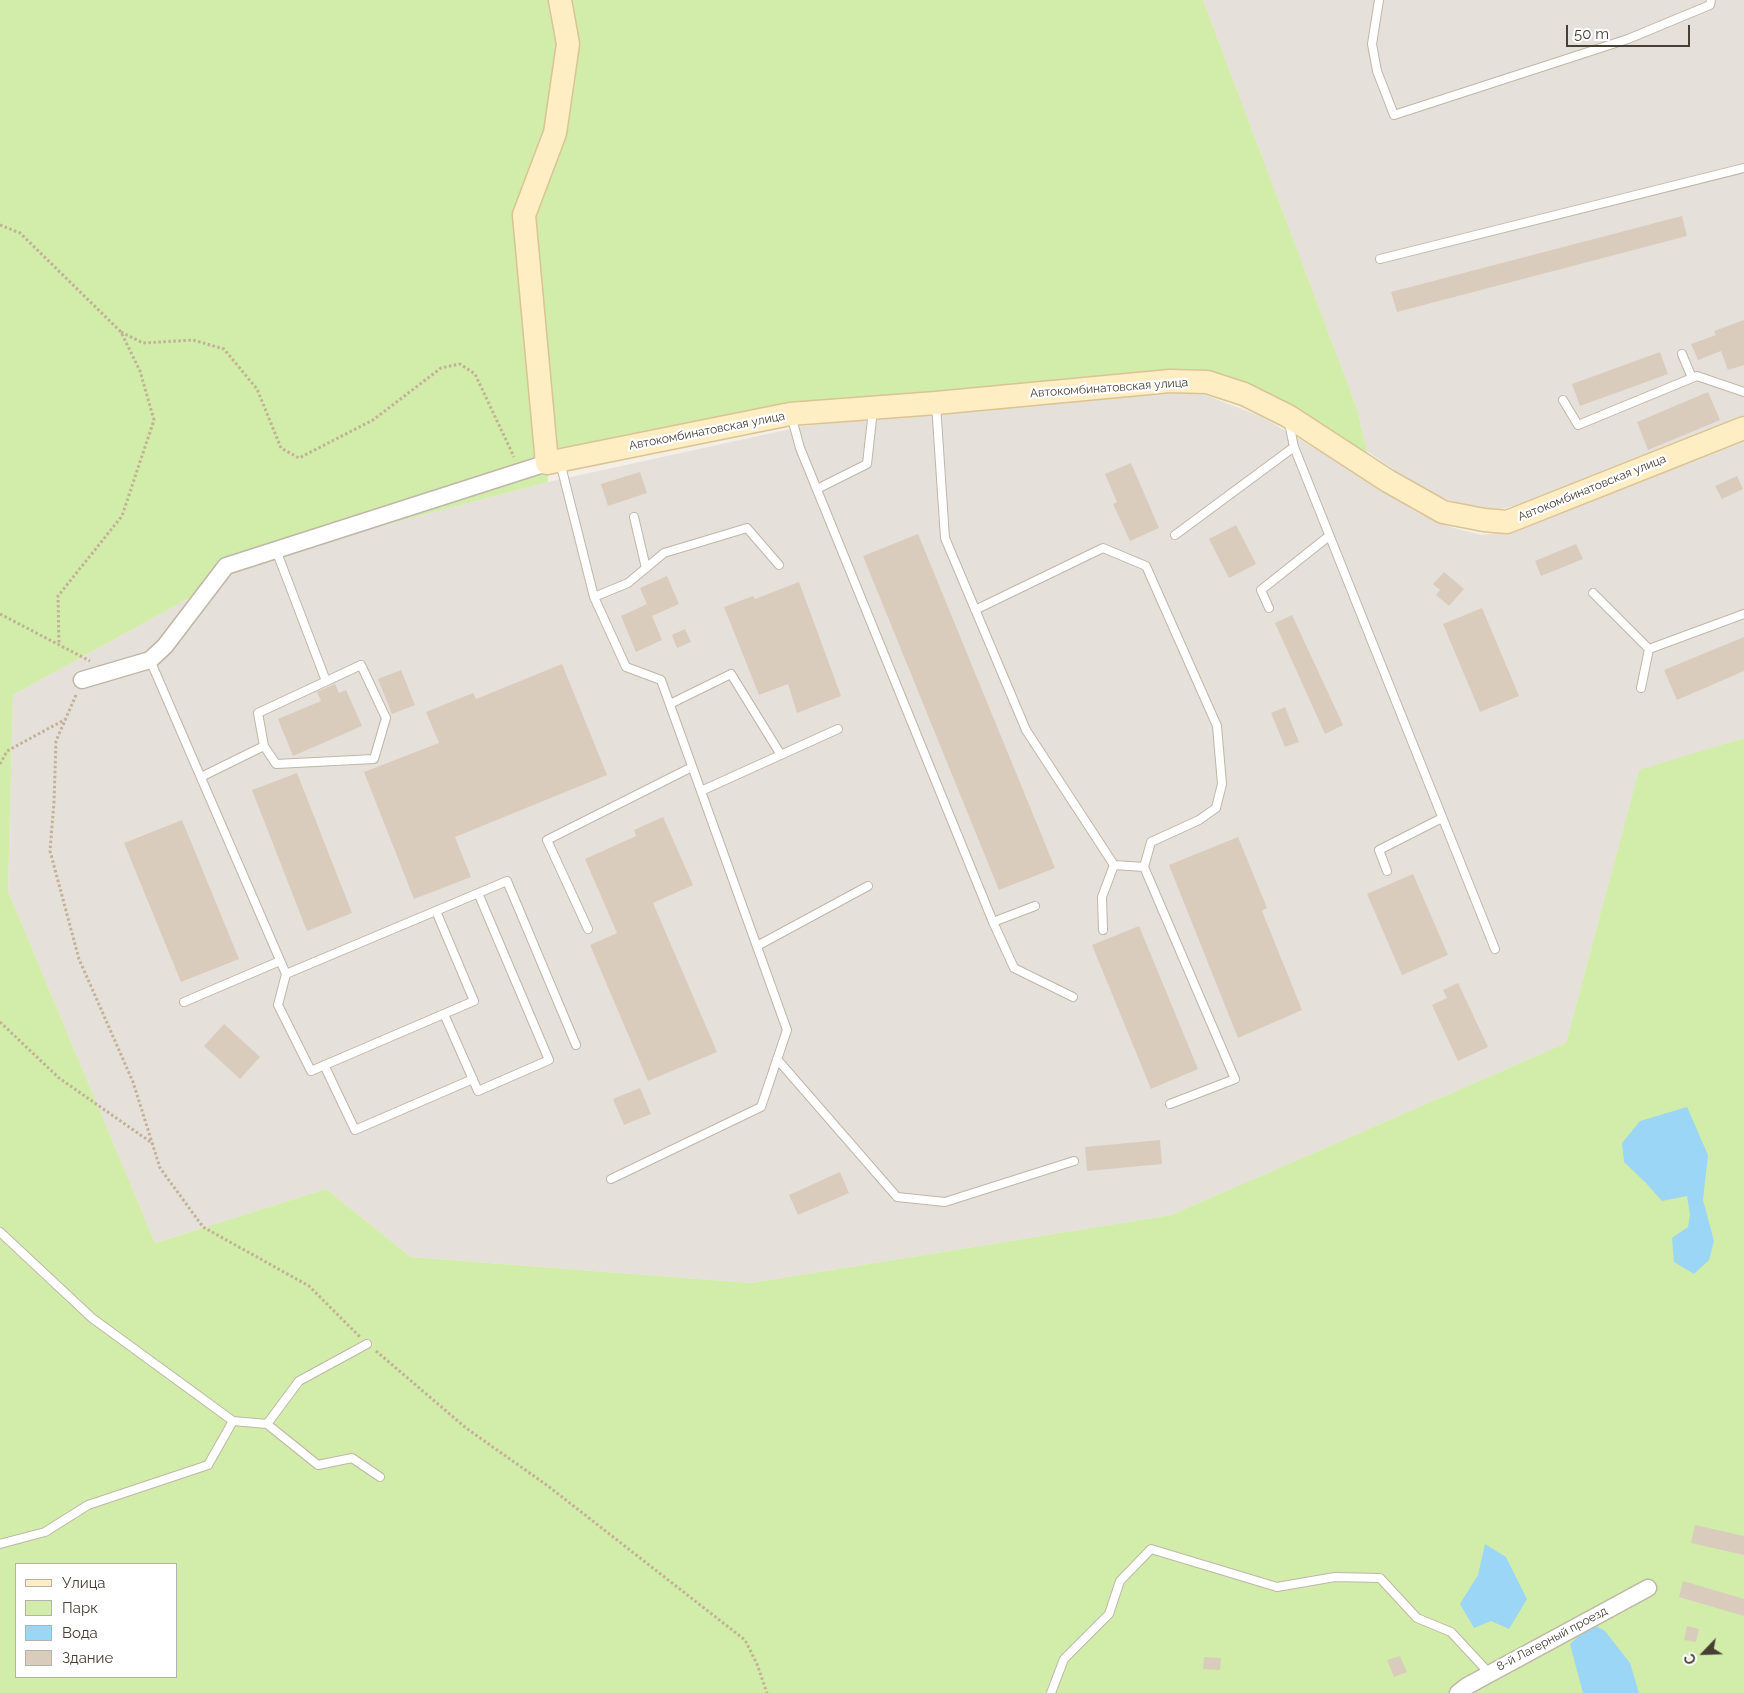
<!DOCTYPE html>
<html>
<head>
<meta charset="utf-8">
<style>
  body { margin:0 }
  #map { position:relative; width:1744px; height:1693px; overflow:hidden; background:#f4efe5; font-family:Raleway,sans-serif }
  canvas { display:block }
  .legend { position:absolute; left:15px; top:1563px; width:162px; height:115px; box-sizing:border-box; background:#fff; border:1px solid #b5b2ae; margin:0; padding:6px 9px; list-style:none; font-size:15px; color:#473e34 }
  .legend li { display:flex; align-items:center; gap:10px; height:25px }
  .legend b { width:25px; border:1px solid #b5b2ae }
  .north { position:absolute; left:1679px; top:1628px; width:50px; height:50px; -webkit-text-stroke:4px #fff; paint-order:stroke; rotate:246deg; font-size:14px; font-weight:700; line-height:20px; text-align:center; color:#473e34 }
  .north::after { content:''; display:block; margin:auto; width:18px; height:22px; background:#473e34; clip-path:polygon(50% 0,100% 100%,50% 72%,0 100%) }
  .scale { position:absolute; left:1566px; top:25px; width:124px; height:22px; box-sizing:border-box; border:2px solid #473e34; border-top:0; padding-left:6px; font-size:15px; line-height:18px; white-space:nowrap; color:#473e34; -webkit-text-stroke:4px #fff; paint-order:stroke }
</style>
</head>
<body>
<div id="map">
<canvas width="1744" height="1693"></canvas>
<ul class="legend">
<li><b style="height:6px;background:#ffedc4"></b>Улица</li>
<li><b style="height:14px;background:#d2ecaa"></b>Парк</li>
<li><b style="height:14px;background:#9cd6f6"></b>Вода</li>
<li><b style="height:14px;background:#daccbc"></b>Здание</li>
</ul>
<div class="north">С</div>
<div class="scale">50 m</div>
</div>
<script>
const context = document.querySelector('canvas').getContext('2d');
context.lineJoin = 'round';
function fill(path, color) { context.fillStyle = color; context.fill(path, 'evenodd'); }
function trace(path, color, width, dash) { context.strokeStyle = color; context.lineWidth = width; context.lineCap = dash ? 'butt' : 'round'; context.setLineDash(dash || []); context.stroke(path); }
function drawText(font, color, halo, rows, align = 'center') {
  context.font = font + ' Raleway,sans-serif'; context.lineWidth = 4.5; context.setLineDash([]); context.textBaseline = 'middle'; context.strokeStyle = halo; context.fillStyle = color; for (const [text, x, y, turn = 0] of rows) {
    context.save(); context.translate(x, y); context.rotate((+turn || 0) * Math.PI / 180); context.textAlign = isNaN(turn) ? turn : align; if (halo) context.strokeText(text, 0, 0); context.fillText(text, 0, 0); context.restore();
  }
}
const industrial = new Path2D(`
  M1203,0H1744V415L1566,491L1534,501L1500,509L1468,507L1424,490L1367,451L1356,406Z
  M1200,393L1262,417L1360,475L1418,513L1454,528L1481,535L1513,531L1744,442V738L1639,771L1566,1043L1171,1215L751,1283L411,1257L326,1189L155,1243L8,891L13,695L251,564L343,536L548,482L804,426L1124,394Z`);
const green = new Path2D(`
  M0,0H1203L1356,406L1367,451L1362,463L1207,382L790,414L547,463L548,482L343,536L251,564L13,695L8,891L155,1243L326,1189L411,1257L751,1283L1171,1215L1566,1043L1639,770L1744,738V1693H0ZM16,1564H176V1677H16Z`);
const water = new Path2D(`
  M1687,1107L1708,1155L1703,1200L1714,1241L1709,1260L1694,1274L1674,1262L1672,1238L1688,1227L1690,1215L1687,1196L1662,1201L1646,1183L1624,1162L1622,1143L1640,1121Z
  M1485,1544L1506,1557L1527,1599L1509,1629L1491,1621L1474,1628L1460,1604L1478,1575Z
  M1592,1624L1605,1631L1630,1663L1639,1693H1583L1570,1644Z`);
const building = new Path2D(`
  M1682,216L1687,236L1397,312L1391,292Z
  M1744,320V365L1728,370L1721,351L1698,360L1691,344L1716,335L1714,331Z
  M1660,352L1668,374L1580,406L1572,384Z
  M1708,392L1720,420L1648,450L1637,422Z
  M1131,463L1159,528L1130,541L1113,504L1117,502L1105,474Z
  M640,472L647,493L608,506L601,484Z
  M1737,476L1743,489L1722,499L1715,486Z
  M1236,525L1256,564L1229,578L1209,539Z
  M918,534L1055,868L999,890L863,556Z
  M1576,544L1583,559L1541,576L1535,561Z
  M1444,572L1464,589L1449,606L1436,595L1440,590L1433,584Z
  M667,576L679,604L652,616L640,588Z
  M799,582L841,696L797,713L788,684L759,695L724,607L753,596L755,599Z
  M647,604L662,640L636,652L621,616Z
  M1482,608L1519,696L1480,712L1443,624Z
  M1292,615L1343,725L1325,734L1275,623Z
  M685,629L691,642L677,648L672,635Z
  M1744,637V671L1677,700L1664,670Z
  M562,664L607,775L455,837L471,877L414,899L364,772L439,743L426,712L473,693L476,699Z
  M401,670L415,705L392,714L378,679Z
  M335,684L339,693L346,690L362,726L293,756L278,719L321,701L317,692Z
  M1285,707L1299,742L1285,747L1271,713Z
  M297,773L352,913L307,931L252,790Z
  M663,817L693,885L653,903L717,1052L648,1081L590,945L617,933L585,859L636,836L634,830Z
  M182,820L239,959L181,982L124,843Z
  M1238,837L1267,908L1262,911L1302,1010L1238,1038L1169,865Z
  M1413,874L1448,955L1402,975L1367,894Z
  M1139,926L1198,1069L1151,1089L1092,945Z
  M1458,983L1488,1047L1458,1061L1432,1005L1447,998L1443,990Z
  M224,1024L260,1057L240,1079L204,1046Z
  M640,1088L651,1114L624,1125L613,1099Z
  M1160,1140L1162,1164L1087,1171L1085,1147Z
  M840,1172L849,1193L798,1215L789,1195Z
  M1695,1525L1744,1536V1555L1691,1543Z
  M1683,1581L1744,1599V1616L1679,1597Z
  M1687,1626L1699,1629L1696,1642L1684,1640Z
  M1400,1656L1407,1672L1394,1677L1387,1660Z
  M1204,1657L1221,1658L1220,1670L1203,1669Z`);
const path = new Path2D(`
  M0,225L20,233L121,332L140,371L154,420L122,516L58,596L59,645
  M121,332L143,343L193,340L224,349L257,389L281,448L299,458L373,420L441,368L460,364L475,374L514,457
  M0,614L90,661
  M76,695L56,741L54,802L50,851L79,959L133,1082L160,1168L203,1227L309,1286L360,1337
  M0,764L7,751L66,719
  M0,1022L59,1078L152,1143
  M376,1351L466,1428L548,1486L745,1640L757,1664L767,1693`);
const lane = new Path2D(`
  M1379,0L1372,44L1377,71L1394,115L1628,39L1710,5L1711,0
  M1380,259L1744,168
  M1682,354L1692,378
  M1563,400L1578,425L1697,376L1744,392
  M936,404L945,538L1026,730L1114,865L1144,867L1235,1079L1170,1104
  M791,415L800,448L993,922
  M1289,423L1294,447L1495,949
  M560,462L594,597L626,667L661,680L787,1030L761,1107L611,1179
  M817,489L867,464L873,410
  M634,517L646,568
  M1175,535L1294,447
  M276,550L326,681
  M1593,593L1649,649L1744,614
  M594,597L628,583L664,553L747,528L779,565
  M1269,608L1261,590L1329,536
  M975,610L1103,548L1146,566L1217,726L1222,784L1216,808L1199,820L1151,842L1144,867
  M150,660L286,974L507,881L576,1045
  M361,665L386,718L374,759L276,764L264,746L258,713Z
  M1641,688L1649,649
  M670,704L731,674L781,755
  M201,777L264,746
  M701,791L838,729
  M1387,871L1379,850L1442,818
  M1035,906L993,922L1014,968L1073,997
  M588,929L547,840L692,767
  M1103,930L1102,897L1114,865
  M757,946L868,886
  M286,974L278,1005L311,1071L474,1001L436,911
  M184,1002L280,961
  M444,1014L478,1091L549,1060L478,893
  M777,1059L897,1197L945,1202L1074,1161
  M324,1065L355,1130L473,1079
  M0,1232L92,1318L233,1421L267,1424L318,1465L352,1458L380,1477
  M267,1424L299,1381L367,1344
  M0,1544L45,1532L88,1505L208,1465L233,1421
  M1051,1693L1064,1659L1109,1614L1120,1581L1151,1549L1277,1587L1335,1577L1380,1578L1417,1618L1451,1632L1489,1673`);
const street = new Path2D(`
  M82,680L150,660L165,646L226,566L547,463
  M1458,1693L1467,1686L1648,1588`);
const secondary = new Path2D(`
  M560,0L568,44L555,133L524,215L547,463L790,414L936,403L1170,381L1207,382L1244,394L1288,416L1388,481L1443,512L1484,520L1507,522L1744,428`);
const streetNames = [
  ["Автокомбинатовская улица",1109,388,-4],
  ["Автокомбинатовская улица",707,431,-11],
  ["Автокомбинатовская улица",1592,488,-22],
  ["8-й Лагерный проезд",1552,1639,-28]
];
fill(industrial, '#e6e0da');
fill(green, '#d2ecaa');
fill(water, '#9cd6f6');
fill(building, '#daccbc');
trace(lane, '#c0b6a7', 10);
trace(street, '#c0b6a7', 19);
trace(secondary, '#dbc393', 25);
trace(path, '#c3b197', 3, [2.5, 2.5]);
trace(lane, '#fff', 8);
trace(street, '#fff', 16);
trace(secondary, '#ffedc4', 22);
drawText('12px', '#473e34', '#fff', streetNames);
</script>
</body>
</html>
